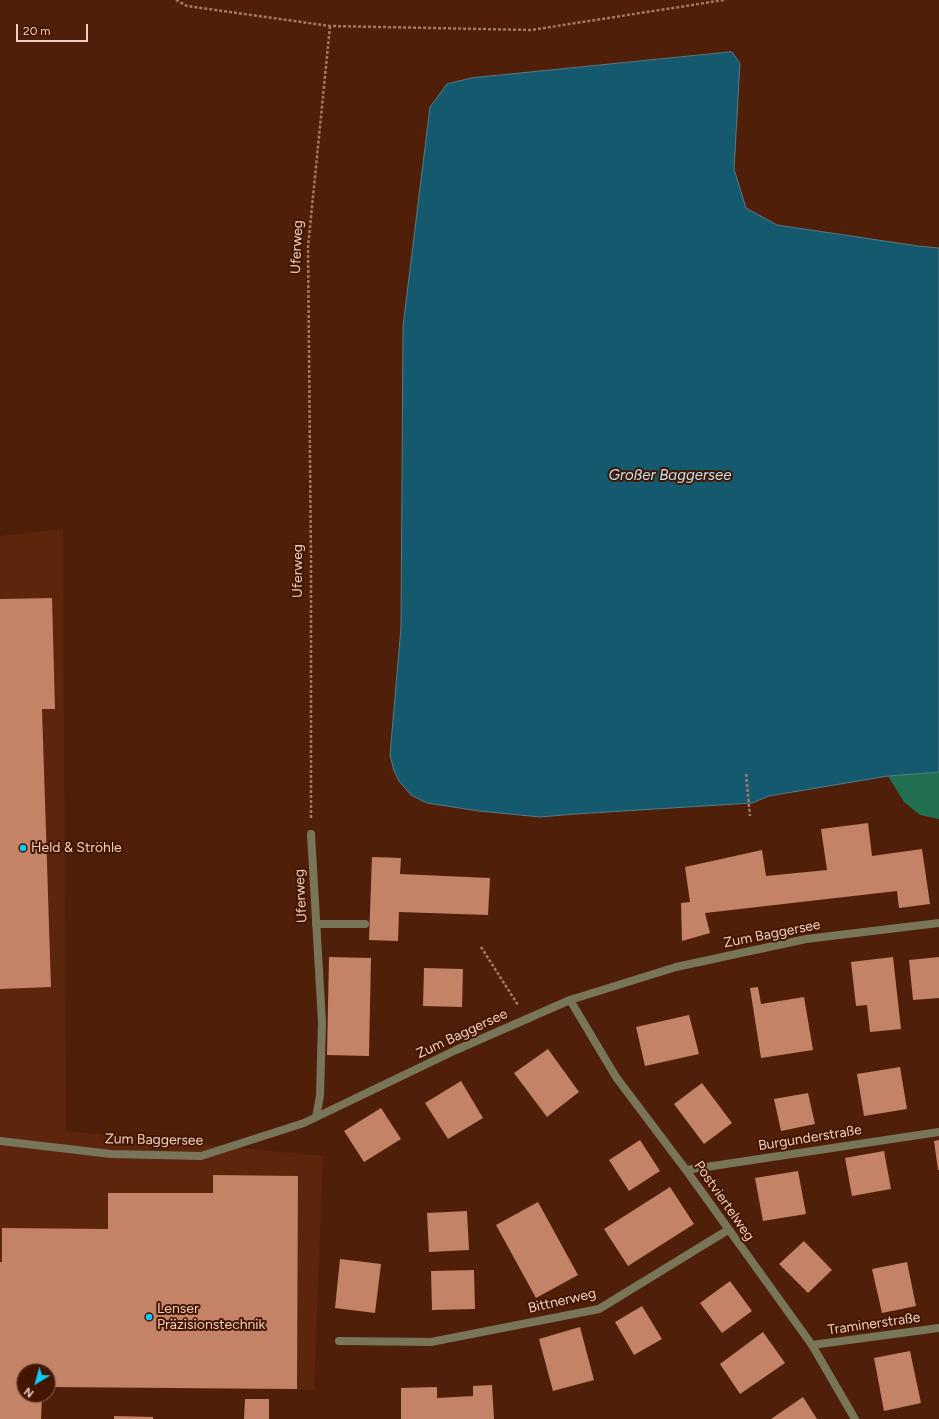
<!DOCTYPE html>
<html>
<head>
<meta charset="utf-8">
<style>
  body { margin:0 }
  #map { position:relative; width:939px; height:1419px; overflow:hidden; background:#4f1f09; font-family:Figtree,sans-serif }
  canvas { display:block }
  .north { position:absolute; left:16px; top:1363px; width:40px; height:40px; box-sizing:border-box; background:#441500; border:1px solid #885f4d; border-radius:50%; rotate:217deg; font-size:11px; font-weight:700; line-height:16px; text-align:center; color:#eecec1 }
  .north::after { content:''; display:block; margin:auto; width:14px; height:18px; background:#0ccafa; clip-path:polygon(50% 0,100% 100%,50% 72%,0 100%) }
  .scale { position:absolute; left:16px; top:24px; width:72px; height:18px; box-sizing:border-box; border:2px solid #eecec1; border-top:0; padding-left:5px; font-size:12px; line-height:14px; white-space:nowrap; color:#eecec1; -webkit-text-stroke:3px #441500; paint-order:stroke }
</style>
</head>
<body>
<div id="map">
<canvas width="939" height="1419"></canvas>
<div class="north">N</div>
<div class="scale">20 m</div>
</div>
<script>
const context = document.querySelector('canvas').getContext('2d');
context.lineJoin = 'round';
function fill(path, color) { context.fillStyle = color; context.fill(path, 'evenodd'); }
function trace(path, color, width, dash) { context.strokeStyle = color; context.lineWidth = width; context.lineCap = dash ? 'butt' : 'round'; context.setLineDash(dash || []); context.stroke(path); }
function drawText(font, color, halo, rows, align = 'center') {
  context.font = font + ' Figtree,sans-serif'; context.lineWidth = 4; context.setLineDash([]); context.textBaseline = 'middle'; context.strokeStyle = halo; context.fillStyle = color; for (const [text, x, y, turn = 0] of rows) {
    context.save(); context.translate(x, y); context.rotate((+turn || 0) * Math.PI / 180); context.textAlign = isNaN(turn) ? turn : align; if (halo) context.strokeText(text, 0, 0); context.fillText(text, 0, 0); context.restore();
  }
}
const built = new Path2D(`
  M63,529L66,1131L323,1156L314,1390L48,1387V1371H24V1395H42V1419H0V536Z`);
const forest = new Path2D(`
  M939,772V819L920,815L904,802L888,776Z`);
const water = new Path2D(`
  M732,52L740,63L734,169L746,208L777,225L918,246L939,248V772L888,776L769,796L752,803L575,814L540,817L479,811L427,803L411,795L399,781L394,771L390,755L401,627L403,326L430,107L447,84L471,78Z`);
const building = new Path2D(`
  M52,598L55,709H42L51,987L0,989V599Z
  M868,823L872,856L922,849L930,904L899,908L897,891L705,913L710,933L682,941L681,903L690,902L685,867L762,850L766,876L827,870L821,829Z
  M372,857L401,858L400,874L490,878L488,915L399,912L398,941L369,940Z
  M329,957L371,958L369,1056L327,1055Z
  M893,957L901,1029L870,1032L867,1005L856,1006L851,962Z
  M939,957V998L913,1000L909,960Z
  M424,968L463,969L462,1007L423,1006Z
  M758,987L761,1004L804,997L813,1050L761,1058L750,988Z
  M689,1015L699,1054L645,1066L636,1027Z
  M548,1049L579,1092L547,1117L514,1073Z
  M900,1067L907,1109L864,1116L857,1074Z
  M461,1081L483,1118L448,1139L425,1103Z
  M702,1083L732,1123L704,1144L674,1104Z
  M808,1093L815,1124L781,1131L774,1099Z
  M381,1108L401,1139L364,1162L344,1131Z
  M640,1140L660,1171L629,1191L609,1160Z
  M939,1140V1170H938L934,1141Z
  M884,1151L891,1189L852,1196L845,1158Z
  M798,1171L806,1214L763,1221L755,1178Z
  M213,1175L298,1176L297,1389L48,1387V1371H24V1395H42L41,1419H0V1262H2V1228L108,1229V1193H213Z
  M670,1187L694,1224L628,1266L604,1229Z
  M538,1202L578,1275L536,1298L496,1225Z
  M467,1211L469,1250L429,1252L427,1213Z
  M804,1241L832,1270L808,1293L779,1264Z
  M340,1259L381,1264L375,1313L335,1308Z
  M907,1262L916,1306L882,1313L872,1269Z
  M474,1270L475,1309L432,1310L431,1271Z
  M730,1281L752,1311L722,1333L700,1303Z
  M642,1306L662,1339L634,1355L615,1322Z
  M580,1327L594,1380L553,1391L539,1339Z
  M763,1332L785,1363L740,1394L720,1364Z
  M910,1351L921,1403L884,1411L874,1358Z
  M492,1385L494,1419H401V1388L437,1387V1398L473,1396V1386Z
  M803,1397L817,1419H771Z
  M245,1399H269V1419H244Z
  M114,1416L153,1417V1419H114Z`);
const path = new Path2D(`
  M176,0L187,6L330,26L531,30L724,0
  M746,774L750,816
  M311,818V561L308,247L330,26
  M481,947L518,1005`);
const lane = new Path2D(`
  M316,924H365
  M339,1341L431,1342`);
const street = new Path2D(`
  M311,834L322,1022L320,1096L316,1117
  M570,1000L616,1077L686,1170L812,1345L855,1419
  M0,1141L111,1154L201,1156L304,1123L456,1050L570,1000L676,967L806,939L939,923
  M686,1170L939,1132
  M431,1342L599,1309L728,1230
  M812,1345L939,1328`);
const markers = [
  [23,848,4,"#0ccafa"],
  [149,1317,4,"#0ccafa"]
];
const streetNames = [
  ["Uferweg",297,247,-87],
  ["Uferweg",298,571,-90],
  ["Uferweg",301,896,-93],
  ["Zum Baggersee",772,934,-11],
  ["Zum Baggersee",462,1034,-25],
  ["Burgunderstraße",810,1138,-9],
  ["Zum Baggersee",154,1140,1],
  ["Postviertelweg",724,1201,55],
  ["Bittnerweg",562,1301,-13],
  ["Traminerstraße",874,1324,-8]
];
const poiNames = [
  ["Held & Ströhle",31,848],
  ["Lenser",157,1309],
  ["Präzisionstechnik",157,1325]
];
const waterNames = [
  ["Großer Baggersee",670,476]
];
fill(built, '#5d250b');
fill(forest, '#217051');
fill(water, '#14596d');
trace(water, '#557c86', 1);
fill(building, '#c48267');
trace(path, '#a07967', 2.5, [3, 2]);
trace(lane, '#787559', 8);
trace(street, '#787559', 8);
for (const [x, y, r, color] of markers) { const dot = new Path2D(); dot.arc(x, y, r, 0, 2 * Math.PI); context.fillStyle = color; context.fill(dot); trace(dot, '#441500', 1.5); }
drawText('14px', '#eecec1', '#441500', streetNames);
drawText('14px', '#eecec1', '#441500', poiNames, 'left');
drawText('italic 15px', '#bce5f5', '#441500', waterNames);
</script>
</body>
</html>
